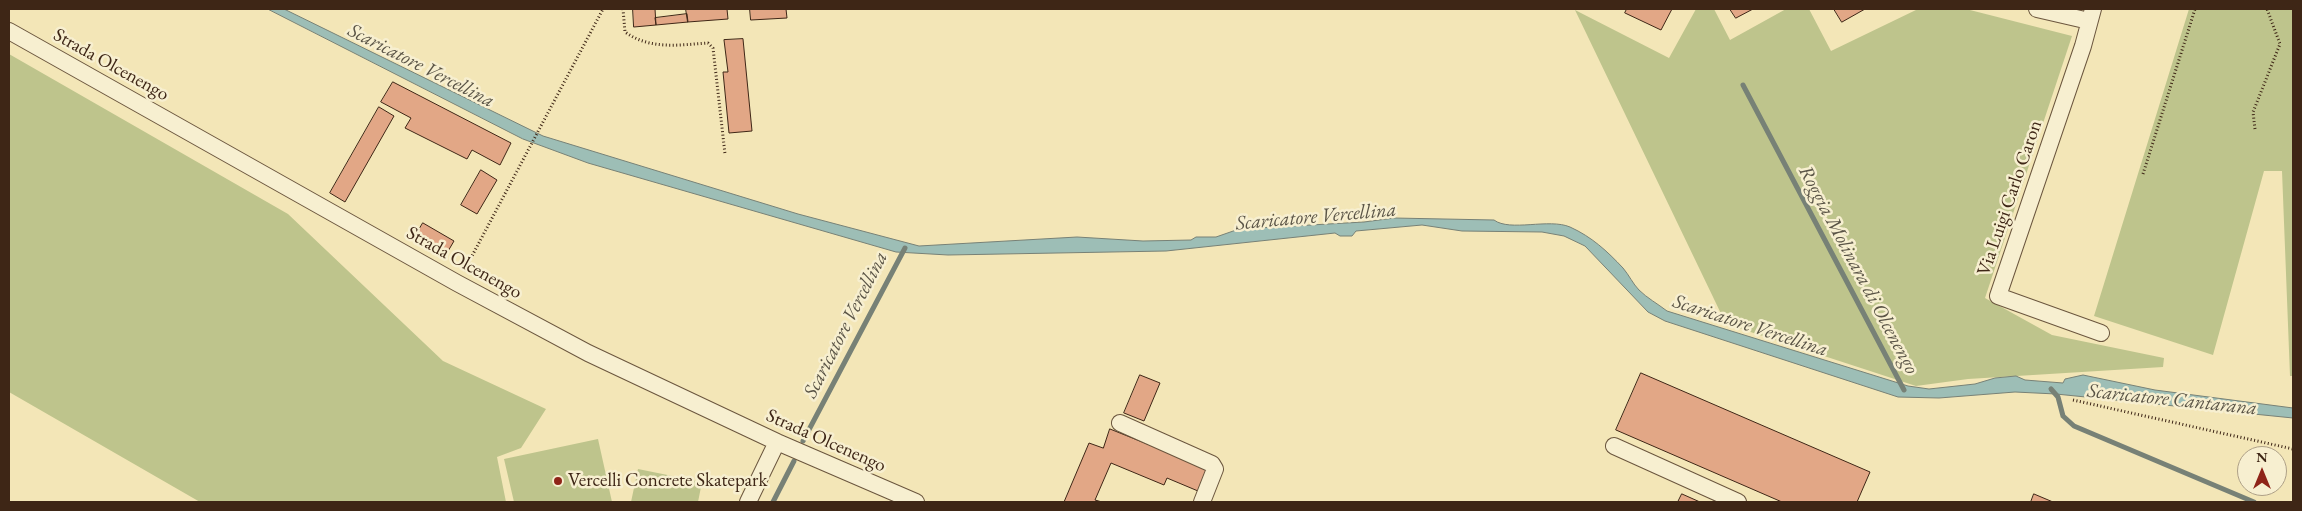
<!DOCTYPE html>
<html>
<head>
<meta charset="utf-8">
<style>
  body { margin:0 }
  #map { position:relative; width:2302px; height:511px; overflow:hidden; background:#f3e6b7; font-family:"EB Garamond",serif }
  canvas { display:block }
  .frame { position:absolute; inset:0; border:10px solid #3e2616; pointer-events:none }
  .north { position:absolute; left:2237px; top:446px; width:50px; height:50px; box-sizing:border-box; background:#f7efd0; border:1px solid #ad9f86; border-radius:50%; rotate:0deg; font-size:14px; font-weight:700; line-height:20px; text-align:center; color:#3e2616 }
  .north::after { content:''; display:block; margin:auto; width:18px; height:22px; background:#8f2418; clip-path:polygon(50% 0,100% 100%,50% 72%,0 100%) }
</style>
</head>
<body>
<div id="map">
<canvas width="2302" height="511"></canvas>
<div class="frame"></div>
<div class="north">N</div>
</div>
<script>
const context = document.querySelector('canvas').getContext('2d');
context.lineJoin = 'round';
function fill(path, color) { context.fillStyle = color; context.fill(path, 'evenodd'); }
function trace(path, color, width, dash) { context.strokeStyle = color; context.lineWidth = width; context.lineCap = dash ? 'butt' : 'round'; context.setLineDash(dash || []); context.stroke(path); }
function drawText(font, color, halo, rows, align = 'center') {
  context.font = font + ' "EB Garamond",serif'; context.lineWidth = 5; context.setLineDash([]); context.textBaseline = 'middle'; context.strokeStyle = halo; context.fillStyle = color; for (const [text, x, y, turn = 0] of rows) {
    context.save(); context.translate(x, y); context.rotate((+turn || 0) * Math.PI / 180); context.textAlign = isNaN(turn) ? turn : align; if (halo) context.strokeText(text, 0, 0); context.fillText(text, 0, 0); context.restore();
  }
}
const green = new Path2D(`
  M1696,9H1714L1730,40L1786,9H1809L1831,51L1918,9H1966L2072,36L1985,298L2052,335L2164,358L2163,367L1968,379L1916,386L1726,324L1575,10L1669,58Z
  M2189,9H2293V376H2290L2282,171H2264L2213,355L2094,316Z
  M9,54L288,214L443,361L546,409L521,448L497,457L506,502H200L9,392Z
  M598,439L612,502H514L504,459Z
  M638,469L702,482L698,502H631Z`);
const water = new Path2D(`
  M268,9H284L543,136L798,214L919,246L1077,237L1143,241L1191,240L1196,237H1216L1239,229L1364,222L1394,218L1494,220C1510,232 1549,218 1570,227C1592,237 1607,251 1623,268C1629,275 1633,284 1639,290C1647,298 1658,304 1667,311L1908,386L1929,389L1975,384L1995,378L2016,376L2025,380L2063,383L2065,379L2083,375L2155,390L2293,408V418L2056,394L2015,392L1939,398L1898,397L1665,321L1648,312L1585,246L1564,236L1542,232L1462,231L1422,225L1356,231L1352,236H1340L1335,233L1166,251L948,255L896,252L588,163L523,139Z`);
const stream = new Path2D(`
  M1743,85L1904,390
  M2051,389L2058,397L2063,416L2074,426L2254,502
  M803,441L905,248
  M773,502L794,461`);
const building = new Path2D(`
  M633,9H655L656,25L634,27Z
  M686,9H727L728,19L688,22Z
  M750,9H786L787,18L751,20Z
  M1627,9H1672L1661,30L1625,13Z
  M1730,9H1753L1736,18Z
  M1834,9H1865L1842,22Z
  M687,14L688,22L656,25L655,18Z
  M743,39L752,131L729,133L723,72H728L724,40Z
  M393,82L511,143L500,165L472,150L467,159L405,128L411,118L381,102Z
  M379,107L394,116L345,202L330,193Z
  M481,170L497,180L477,214L461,205Z
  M423,223L454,241L444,258L413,240Z
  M1641,373L1870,472L1857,502H1782L1616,430Z
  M1140,375L1160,383L1144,421L1124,413Z
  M1110,429L1207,468L1198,491L1167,478L1164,485L1111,463L1095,500L1102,502H1064L1089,443L1103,448Z
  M1682,494L1700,502H1678Z
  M2034,494L2053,502H2031Z`);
const path = new Path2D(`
  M623,9L625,32C650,50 679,45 708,43L713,48L725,154
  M2255,129L2253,112L2280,44L2267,9
  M2143,174L2195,9
  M464,271L603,9
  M2073,400L2293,449`);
const minor = new Path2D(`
  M2037,9L2089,21
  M2093,9L2083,46L1998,296L2101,333
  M9,31L457,283L588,353L777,442L916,502
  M1120,423L1212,464L1215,469L1202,502
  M1614,446L1738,502
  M748,502L777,442`);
const markers = [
  [558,481,5,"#8f2418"]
];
const streetNames = [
  ["Strada Olcenengo",111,65,29],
  ["Via Luigi Carlo Caron",2010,198,-71],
  ["Strada Olcenengo",464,263,29],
  ["Strada Olcenengo",826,441,24]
];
const poiNames = [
  ["Vercelli Concrete Skatepark",568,481]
];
const waterNames = [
  ["Scaricatore Vercellina",421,66,27],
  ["Scaricatore Vercellina",1316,217,-5],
  ["Roggia Molinara di Olcenengo",1858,270,62],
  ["Scaricatore Vercellina",846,325,-63],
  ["Scaricatore Vercellina",1750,326,18],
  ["Scaricatore Cantarana",2172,400,6]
];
fill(green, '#bec48c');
fill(water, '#9dbeb6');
trace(water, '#778176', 1);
trace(stream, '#778176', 5);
fill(building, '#e2a786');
trace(building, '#3e2616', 1);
trace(minor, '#6b563e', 18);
trace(path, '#3e2616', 3, [1, 2.5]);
trace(minor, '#f7efd0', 16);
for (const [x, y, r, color] of markers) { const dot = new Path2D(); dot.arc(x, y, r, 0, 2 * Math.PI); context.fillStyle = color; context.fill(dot); trace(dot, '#f7efd0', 2); }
drawText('19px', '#3e2616', '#f7efd0', streetNames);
drawText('19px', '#3e2616', '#f7efd0', poiNames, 'left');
drawText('italic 20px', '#5a5446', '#f7efd0', waterNames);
</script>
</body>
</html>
